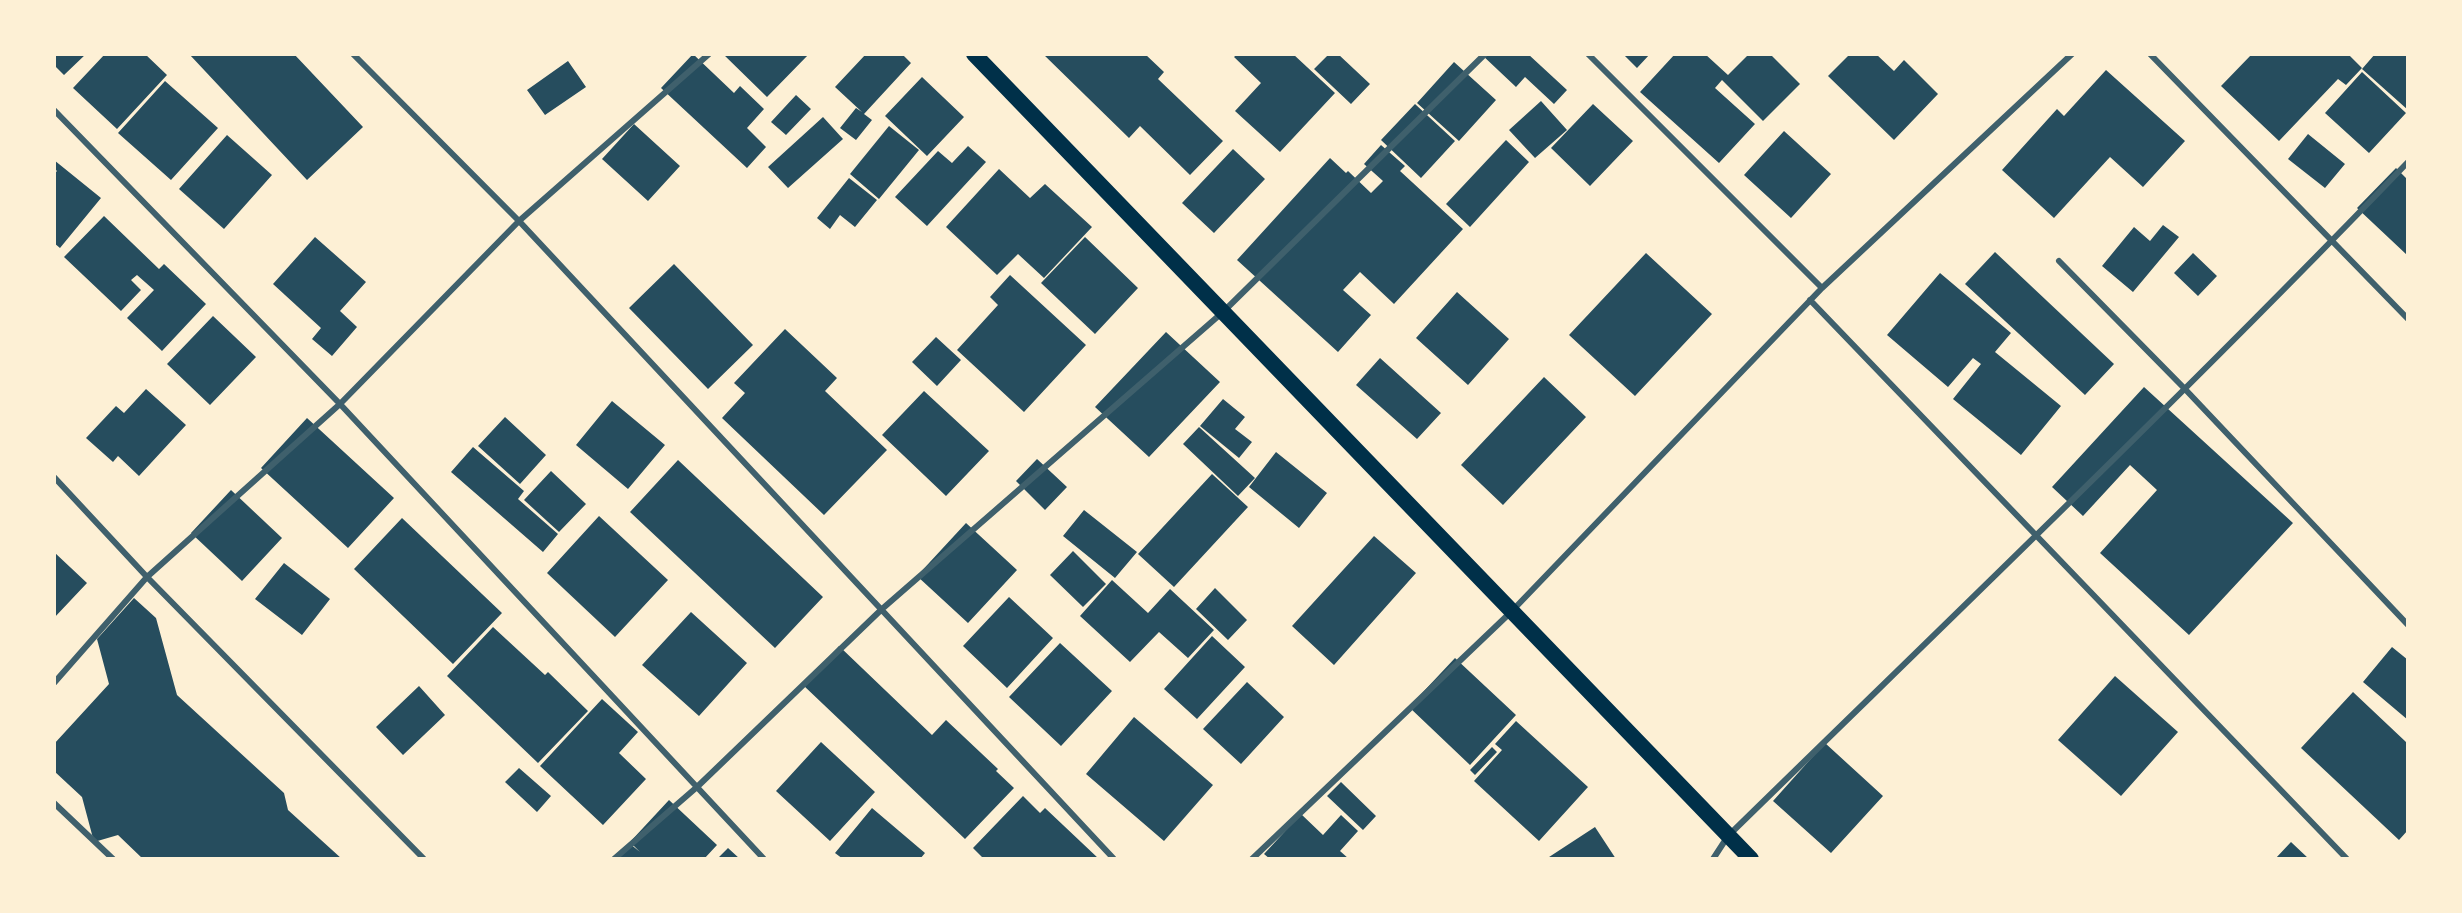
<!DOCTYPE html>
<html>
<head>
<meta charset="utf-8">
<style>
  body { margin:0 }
  #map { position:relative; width:2462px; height:913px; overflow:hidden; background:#fdf0d5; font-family:Bitter,serif }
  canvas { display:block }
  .frame { position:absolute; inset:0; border:56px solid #fdf0d5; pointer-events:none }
</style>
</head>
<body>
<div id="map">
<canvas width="2462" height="913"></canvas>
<div class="frame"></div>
</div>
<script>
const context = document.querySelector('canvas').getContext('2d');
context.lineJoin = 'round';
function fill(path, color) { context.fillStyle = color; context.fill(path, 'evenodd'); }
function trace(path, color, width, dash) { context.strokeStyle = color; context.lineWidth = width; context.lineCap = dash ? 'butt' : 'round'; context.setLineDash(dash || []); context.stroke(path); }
const building = new Path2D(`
  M54,54H86L64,75L54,65Z
  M105,54H145L167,75L117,129L73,88Z
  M191,54H294L363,127L307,180L190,55Z
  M693,54L734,93L740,86L764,109L747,128L766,147L747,168L661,88Z
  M723,54H809L767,97Z
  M866,54H902L911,63L864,114L872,120L856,140L840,128L856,108L862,112L835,87Z
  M1043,54H1145L1164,72L1158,79L1223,141L1190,175L1140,126L1129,138Z
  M1237,54H1293L1335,93L1280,152L1235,111L1261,83L1234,57Z
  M1329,54H1338L1370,84L1351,104L1314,69Z
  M1481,54H1528L1567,90L1554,104L1525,77L1516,87Z
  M1623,54H1650L1637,68Z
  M1675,54H1705L1728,75L1749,54H1770L1800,84L1763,121L1722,80L1715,88L1755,124L1719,163L1640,92Z
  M1850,54H1876L1894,71L1904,60L1938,94L1894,140L1828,76Z
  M2252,54H2348L2362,68L2346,85L2338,79L2279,141L2221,86Z
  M2375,54H2408V110L2362,69Z
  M568,61L586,87L545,115L527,90Z
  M1454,62L1496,100L1459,141L1417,103Z
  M2106,70L2185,141L2143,187L2110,157L2054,218L2002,170L2057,109L2064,116Z
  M2362,72L2406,113L2369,153L2325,113Z
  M922,77L964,117L927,156L885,116Z
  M165,81L218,128L171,180L118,133Z
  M796,95L811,109L786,135L771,122Z
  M1541,101L1567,130L1535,158L1509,130Z
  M1415,104L1455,141L1421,178L1381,140Z
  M1593,104L1633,141L1590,186L1551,148Z
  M823,117L843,139L788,188L768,167Z
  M634,124L680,166L648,201L602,159Z
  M889,126L919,150L879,199L850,174Z
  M1784,131L1831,174L1791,218L1744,175Z
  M2308,134L2345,164L2325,188L2288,159Z
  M227,135L272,175L224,229L179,189Z
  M1506,140L1529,162L1470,227L1446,204Z
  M1381,145L1405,166L1400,171L1463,229L1394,304L1360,272L1343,290L1371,315L1338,352L1237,260L1330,158L1346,173L1348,171L1371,193L1383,181L1364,164Z
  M968,146L986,162L927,226L895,197L938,151L952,163Z
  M1233,149L1265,179L1214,233L1182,203Z
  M54,160L101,198L60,248L54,243V174L57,171L54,168Z
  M2396,168L2408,180L2407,255L2357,208Z
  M999,169L1030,198L1045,184L1092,227L1044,278L1018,254L997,275L946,227Z
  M849,178L877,200L855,227L840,215L830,229L817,218Z
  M104,216L159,269L164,264L206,304L162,351L127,318L154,290L137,275L131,280L141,290L121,311L64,257Z
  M2163,225L2179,237L2133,292L2102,266L2134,227L2150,241Z
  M315,237L366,282L340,311L357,327L332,356L312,339L321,328L273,284Z
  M1085,237L1138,288L1095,334L1041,283Z
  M1995,252L2114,364L2085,395L1965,284Z
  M1646,253L1712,314L1635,396L1569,335Z
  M2193,253L2217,276L2198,296L2174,273Z
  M674,264L753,345L708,389L629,308Z
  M1940,273L2011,333L1995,352L2061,406L2021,455L1953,399L1981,364L1973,358L1948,387L1887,335Z
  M1010,275L1086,345L1024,412L957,350L998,305L990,297Z
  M1457,292L1509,339L1468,385L1416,338Z
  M213,316L256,357L210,405L167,364Z
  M785,329L837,378L825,391L887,450L824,515L722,418L745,393L734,383Z
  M1166,332L1220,382L1149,457L1095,407Z
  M936,337L961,360L937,386L912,362Z
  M1380,358L1441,413L1417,439L1356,385Z
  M1544,377L1586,417L1503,505L1461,465Z
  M2144,387L2293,523L2189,635L2100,553L2157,490L2130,465L2083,516L2052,487Z
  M146,389L186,425L139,476L118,456L113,462L86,438L116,406L124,413Z
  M924,391L989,451L946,496L882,435Z
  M1223,399L1245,417L1235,429L1252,442L1239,458L1200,426Z
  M612,401L665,445L628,489L576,445Z
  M505,417L546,455L520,484L478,446Z
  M307,418L394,498L348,548L261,468Z
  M1199,427L1255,478L1238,496L1183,444Z
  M473,447L524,491L518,499L558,534L543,552L451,472Z
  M1276,452L1327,493L1299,528L1249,487Z
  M1037,459L1067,487L1045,510L1016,481Z
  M678,460L823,597L775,648L630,512Z
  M551,471L586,504L559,532L524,500Z
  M1212,474L1248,507L1174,587L1138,554Z
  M231,490L282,538L242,581L191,533Z
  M1084,510L1137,552L1115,578L1063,536Z
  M599,516L668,580L615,637L547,573Z
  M402,518L502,613L453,664L354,569Z
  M966,523L1017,570L968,623L917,576Z
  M1374,536L1416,573L1334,665L1292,626Z
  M1073,551L1106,584L1083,607L1050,575Z
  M54,552L87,583L54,618Z
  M284,563L330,599L302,635L255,599Z
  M1112,580L1148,613L1170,589L1214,630L1188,658L1159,632L1130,662L1080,616Z
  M1215,588L1247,620L1228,640L1196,609Z
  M1009,597L1053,638L1007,688L963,646Z
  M134,598L156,618L177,695L284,793L288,810L342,859H143L118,835L94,842L82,797L54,771V744L109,684L97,639Z
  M691,612L747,663L699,716L642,665Z
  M493,627L545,675L548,672L588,711L538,763L447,676Z
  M1212,636L1245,667L1197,719L1164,689Z
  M1060,643L1112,691L1061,746L1009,697Z
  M839,646L932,735L946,720L998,769L996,771L1014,788L965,839L803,685Z
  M2392,647L2408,660V720L2363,682Z
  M1455,658L1516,715L1470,765L1409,707Z
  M2115,676L2178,732L2121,796L2058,740Z
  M1247,682L1284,717L1241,764L1203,729Z
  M419,686L445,715L403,755L376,727Z
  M2353,692L2406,742L2408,740V830L2399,840L2301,748Z
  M602,699L638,732L619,753L646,779L603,825L540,766Z
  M1134,717L1213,785L1164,841L1086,774Z
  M1516,721L1588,787L1539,841L1474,781L1502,750L1495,744Z
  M821,742L875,792L830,841L776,791Z
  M1825,743L1883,796L1831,853L1773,801Z
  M1492,747L1497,752L1475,775L1470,770Z
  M519,768L551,796L537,812L505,782Z
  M1341,782L1376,816L1363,830L1327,796Z
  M1023,796L1040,813L1045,808L1099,859H984L973,848Z
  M669,800L717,845L704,859H616L629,843L640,852L630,842Z
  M872,808L925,853L920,859H843L835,853Z
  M1301,814L1323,835L1341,815L1358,831L1340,851L1349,859H1270L1264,854Z
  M1595,827L1616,859H1546Z
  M2291,842L2309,859H2275Z
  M728,848L740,859H717Z`);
const minor = new Path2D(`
  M353,54L519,221L1114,859
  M1588,54L1822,288
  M2150,54L2408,319
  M54,110L340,404L764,859
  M2059,261L2184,388L2408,625
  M1810,300L2347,859
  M54,477L147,577L424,859
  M54,683L147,577L340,404L519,221L709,54
  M54,803L113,859
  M614,859L697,787L882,609L1223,312L1485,54
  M1252,859L1511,612L1822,288L2072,54
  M1713,859L1728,836C1956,613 2187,392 2408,162`);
const trunk = new Path2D(`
  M974,54L1751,859`);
fill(building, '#264d5e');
trace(minor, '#3f606c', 6);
trace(trunk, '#003049', 16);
</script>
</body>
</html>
